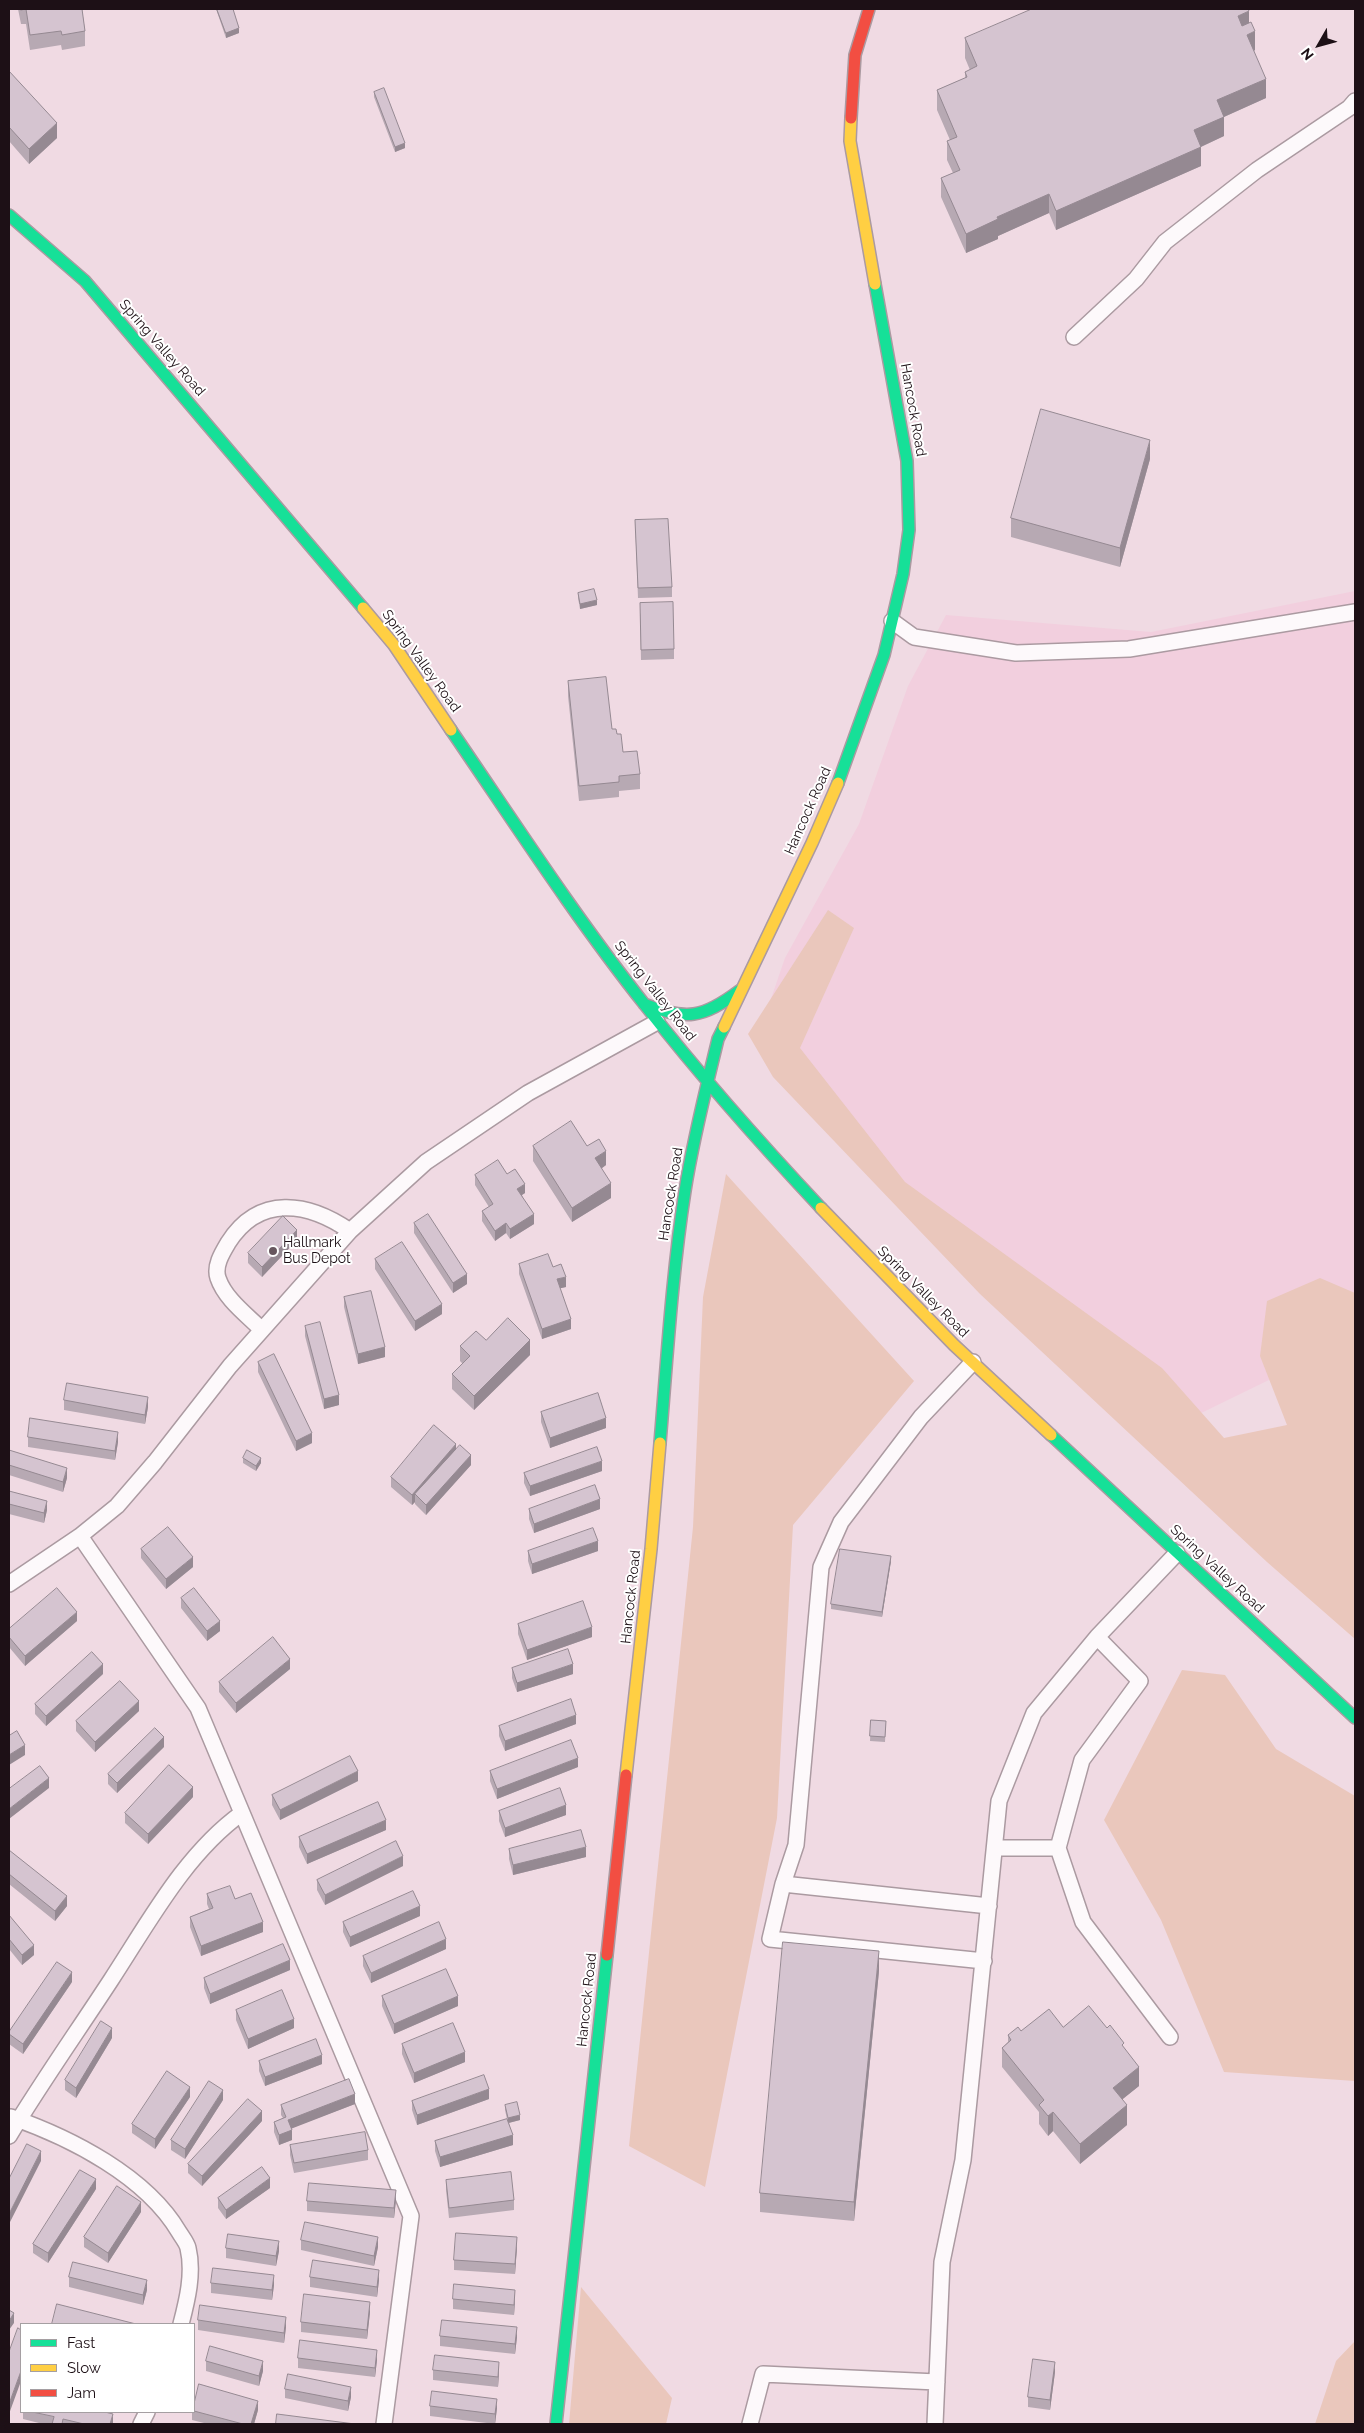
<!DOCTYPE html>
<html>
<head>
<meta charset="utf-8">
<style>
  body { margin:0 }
  #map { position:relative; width:1364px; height:2433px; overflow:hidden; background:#f0dae3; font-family:Raleway,sans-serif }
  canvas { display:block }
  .frame { position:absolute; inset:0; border:10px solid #1d1016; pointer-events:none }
  .legend { position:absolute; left:20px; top:2323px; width:175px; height:90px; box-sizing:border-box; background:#fff; border:1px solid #a59fa2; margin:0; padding:6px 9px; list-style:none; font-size:15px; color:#1d1016 }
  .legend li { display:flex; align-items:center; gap:10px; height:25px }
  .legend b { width:25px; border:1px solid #a59fa2 }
  .north { position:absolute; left:1294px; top:20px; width:50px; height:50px; -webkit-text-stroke:4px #fff; paint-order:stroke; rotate:232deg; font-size:14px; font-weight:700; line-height:20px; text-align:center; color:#1d1016 }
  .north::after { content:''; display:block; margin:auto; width:18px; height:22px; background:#1d1016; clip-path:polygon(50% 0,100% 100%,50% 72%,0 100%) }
</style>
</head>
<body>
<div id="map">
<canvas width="1364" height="2433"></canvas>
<div class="frame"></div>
<ul class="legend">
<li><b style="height:6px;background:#16e098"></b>Fast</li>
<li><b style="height:6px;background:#ffcf43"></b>Slow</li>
<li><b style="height:6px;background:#f24e42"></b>Jam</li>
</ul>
<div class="north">N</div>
</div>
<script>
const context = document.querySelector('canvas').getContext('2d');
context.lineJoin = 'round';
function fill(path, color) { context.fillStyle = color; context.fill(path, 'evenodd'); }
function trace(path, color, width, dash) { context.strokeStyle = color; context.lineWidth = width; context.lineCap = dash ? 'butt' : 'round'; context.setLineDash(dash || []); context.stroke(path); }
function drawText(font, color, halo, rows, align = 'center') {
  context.font = font + ' Raleway,sans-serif'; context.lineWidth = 4; context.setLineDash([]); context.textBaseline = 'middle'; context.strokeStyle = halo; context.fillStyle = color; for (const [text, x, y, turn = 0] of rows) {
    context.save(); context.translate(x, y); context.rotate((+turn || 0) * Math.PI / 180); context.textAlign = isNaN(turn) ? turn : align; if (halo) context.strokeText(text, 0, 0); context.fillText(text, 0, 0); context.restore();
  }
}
const built = new Path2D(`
  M1355,591V1338L1152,1437L927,1231L764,1019L785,958L859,824L908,686L946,615L1151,632Z`);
const green = new Path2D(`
  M828,910L854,928L800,1048L905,1182L1162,1368L1224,1438L1287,1425L1260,1356L1267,1301L1320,1278L1355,1293V1639L1267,1562L980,1294L773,1077L748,1034Z
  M726,1174L914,1381L793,1525L777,1818L705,2187L629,2146L693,1527L703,1297Z
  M1182,1670L1225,1675L1276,1749L1355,1796V2081L1224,2072L1161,1920L1104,1820Z
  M581,2287L672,2398L666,2424H569Z
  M1355,2341V2424H1315L1336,2361Z`);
const lane = new Path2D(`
  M1074,337L1136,279L1165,242L1257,170L1349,108L1355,101
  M892,621L914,637L1016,653L1129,649L1355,612
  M262,1330C247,1315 225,1299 218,1278C214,1266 222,1253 228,1243C259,1194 308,1202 350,1231
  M973,1362L921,1417L841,1522L821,1567L796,1845L783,1884L770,1939L984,1961
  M80,1536L198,1708L411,2216L384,2424
  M9,1584L80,1536L117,1506L155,1462L230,1366L350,1231L426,1162L528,1093L657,1022
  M1097,1637L1140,1681L1082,1760L1058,1848L1083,1922L1170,2037
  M995,1848H1058
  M783,1884L989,1906
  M11,2117C71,2138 146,2176 179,2232C182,2237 187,2243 188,2248C194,2273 187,2301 181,2324
  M9,2136C41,2083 77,2032 111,1980C149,1922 185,1854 242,1813
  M141,2424L147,2412
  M750,2424L763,2374L937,2382
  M935,2424L942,2262L963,2160L999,1801L1034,1713L1097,1637L1177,1553`);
const fast = new Path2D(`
  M9,215L85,281L363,608
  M451,730C514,822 575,917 645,1005C700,1075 760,1143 821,1208
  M838,783L884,655L903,574L909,530L907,461L875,284
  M644,1004C686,1021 703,1018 739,991
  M1051,1435L1355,1718
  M660,1443C667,1359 672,1274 685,1191C693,1139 706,1089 718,1039L724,1027
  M556,2424L607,1955`);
const slow = new Path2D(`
  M851,118L850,141L875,284
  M363,608L394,645L451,730
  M724,1027L812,843L838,783
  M821,1208L954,1345L1051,1435
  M626,1775L651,1549L660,1443`);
const jam = new Path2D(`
  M851,118L855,55L869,9
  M607,1955L626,1775`);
const wall = new Path2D(`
  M18,9H82L85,31V46L62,50L61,45L30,50L26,24H21Z
  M216,9H233L239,33L226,38Z
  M1249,23L1255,50L1254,51L1266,98L1224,117V136L1201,147V166L1056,230L1049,213L998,236V239L966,253L941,197V178L953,173L947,160V141L950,140L937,110V90L965,78V72L970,70L965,58V38Z
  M9,71L57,138L29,164L9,141Z
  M374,92L405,148L395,152L374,97Z
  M1150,459L1120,567L1011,537V518Z
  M635,520L672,587V597L638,598Z
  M578,593L597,605L580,609L578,598Z
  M640,613L674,649V659L641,660Z
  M568,681L612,729L617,734L623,752L640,774V789L619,791V797L579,801L568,696Z
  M533,1146H587L606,1165L601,1169L611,1198L572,1222L533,1161Z
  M507,1174L525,1193L522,1195L534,1224L510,1239L506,1233L495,1241L482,1221V1211L489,1207L475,1185V1175Z
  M414,1223L467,1284L453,1293L414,1233Z
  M297,1240L262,1277L248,1263V1253Z
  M375,1259L442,1314L415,1331L375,1269Z
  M519,1264L553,1267L566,1287L560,1288L571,1329L542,1339L519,1274Z
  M344,1297L385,1357L358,1364L344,1307Z
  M305,1326L339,1405L324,1409L305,1336Z
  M486,1340L530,1355L474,1410L452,1389V1374L463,1364L460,1361V1346Z
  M258,1362L312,1443L296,1451L258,1372Z
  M64,1400L148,1407L145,1424L64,1410Z
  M541,1412L606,1428L550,1448L541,1422Z
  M28,1437L118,1442L115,1460L28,1447Z
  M9,1450L67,1478L63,1492L9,1475Z
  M456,1450L471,1465L426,1515L415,1504V1502L412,1505L391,1487V1477Z
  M243,1458L261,1463L256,1471L243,1463Z
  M602,1471L530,1496L524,1483V1473Z
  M9,1491L47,1510L44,1523L9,1514Z
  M529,1509H600L534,1533L529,1519Z
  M141,1549L193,1567L166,1589L141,1558Z
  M528,1551H598L532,1574L528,1561Z
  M891,1561L882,1617L831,1609V1604Z
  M181,1598L220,1631L207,1641L181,1608Z
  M77,1621L25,1666L9,1647V1629Z
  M518,1624L592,1637L527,1660L518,1634Z
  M512,1668L573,1674L517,1692L512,1678Z
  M290,1669L236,1713L219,1692V1682Z
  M103,1674L46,1726L35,1714V1704Z
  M139,1711L95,1752L76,1731V1721Z
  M871,1720L886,1721L885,1742L870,1741Z
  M576,1724L505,1751L499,1736V1726Z
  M164,1747L117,1793L108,1784V1774Z
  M578,1767L497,1799L490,1781V1771Z
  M358,1781L280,1820L272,1805V1795Z
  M193,1797L148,1844L125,1823V1813Z
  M499,1811L566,1815L505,1837L499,1821Z
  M386,1830L307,1864L299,1847V1837Z
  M509,1849L586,1857L513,1875L509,1859Z
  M9,1850L67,1906L55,1921L9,1884Z
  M403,1866L325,1905L317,1890V1880Z
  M207,1894L235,1899L263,1932L201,1956L190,1927V1917L209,1909L207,1904Z
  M9,1915L34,1955L22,1965L9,1949Z
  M420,1916L350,1947L343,1932V1922Z
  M446,1949L371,1983L363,1966V1956Z
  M290,1970L210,2004L204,1988V1978Z
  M879,1971L854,2221L760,2212V2193Z
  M72,1982L23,2054L9,2044V2032Z
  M382,1996L458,2006L394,2034L382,2006Z
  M236,2010L294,2028L248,2049L236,2020Z
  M1063,2027L1107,2028L1124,2048L1139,2086L1122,2099L1127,2125L1080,2164L1053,2131L1048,2136L1039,2124V2112L1002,2067V2048L1008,2042V2035L1021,2031Z
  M112,2038L76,2098L65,2090V2080Z
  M402,2044L465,2062L414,2083L402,2054Z
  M259,2061L322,2064L265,2086L259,2071Z
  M190,2097L155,2149L132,2133V2124Z
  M489,2099L417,2125L412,2110V2101Z
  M223,2100L185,2159L171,2150V2140Z
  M355,2104L291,2128L292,2140L279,2145L274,2132V2122L283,2118L281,2115V2105Z
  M505,2105L520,2120L509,2123L513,2145L440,2167L435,2151V2141L507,2119L505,2110Z
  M262,2121L202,2186L188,2173V2164Z
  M290,2145L368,2150V2160L294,2173L290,2155Z
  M446,2180L514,2200V2210L449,2218L446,2190Z
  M270,2188L226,2219L218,2208V2198Z
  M96,2189L48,2263L33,2253V2244Z
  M396,2200L394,2218L307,2211V2201Z
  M141,2212L108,2263L84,2247V2237Z
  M301,2240L378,2247L374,2266L301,2250Z
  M517,2247L515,2274L454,2270V2260Z
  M226,2248L279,2251L276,2266L226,2258Z
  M69,2277L147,2290L143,2305L69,2287Z
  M310,2277L379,2280L377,2297L310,2287Z
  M211,2283L274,2285L272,2300L211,2293Z
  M453,2299L515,2300L514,2315L453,2309Z
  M370,2312L367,2339L301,2332V2322Z
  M198,2320L286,2327L284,2343L198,2330Z
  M440,2336L517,2337L515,2354L440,2346Z
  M298,2358L377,2360L375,2377L298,2368Z
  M206,2361L263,2371L259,2386L206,2371Z
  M433,2370L499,2372L498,2387L433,2380Z
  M1055,2372L1050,2410L1028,2407V2397Z
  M285,2389L351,2397L348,2411L285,2398Z
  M194,2404L258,2410L254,2424H208L192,2420V2412H194Z
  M430,2406L497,2408L495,2424L430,2416Z
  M23,2412H105L113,2424H43L23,2419Z`);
const shadedWall = new Path2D(`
  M1249,11V30L1238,35V16Z
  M239,28V33L226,38V33Z
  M1255,31V50L1247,54V35Z
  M1266,79V98L1217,120V100Z
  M1224,117V136L1194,150V130Z
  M57,123V138L29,164V149Z
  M405,143V148L395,152V147Z
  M1201,147V166L1056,230V211Z
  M1049,194V213L998,236V239L966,253V234L997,217Z
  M1150,440V459L1120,567V548Z
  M597,600V605L580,609V604Z
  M606,1151V1165L595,1173V1158Z
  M611,1183V1198L572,1222V1208Z
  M525,1184V1193L517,1198V1189Z
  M534,1214V1224L510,1239V1229Z
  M506,1223V1233L495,1241V1231Z
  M297,1230V1240L262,1277V1267Z
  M467,1274V1284L453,1293V1283Z
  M566,1277V1287L557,1289V1279Z
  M442,1304V1314L415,1331V1321Z
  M571,1319V1329L542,1339V1329Z
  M530,1340V1355L474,1410V1396Z
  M385,1347V1357L358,1364V1354Z
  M339,1395V1405L324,1409V1399Z
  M148,1397V1407L145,1424V1415Z
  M606,1418V1428L550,1448V1438Z
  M118,1432V1442L115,1460V1451Z
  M312,1433V1443L296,1451V1441Z
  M456,1444V1454L415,1494V1502L412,1505V1495Z
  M471,1455V1465L426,1515V1505Z
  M261,1458V1463L256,1471V1466Z
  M602,1461V1471L530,1496V1486Z
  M67,1468V1478L63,1492V1482Z
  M600,1499V1509L534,1533V1524Z
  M47,1501V1510L44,1523V1513Z
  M598,1541V1551L532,1574V1564Z
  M891,1556V1561L882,1617V1612Z
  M193,1557V1567L166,1589V1579Z
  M77,1612V1621L25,1666V1656Z
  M220,1621V1631L207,1641V1631Z
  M592,1627V1637L527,1660V1650Z
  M290,1659V1669L236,1713V1703Z
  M103,1664V1674L46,1726V1716Z
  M573,1664V1674L517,1692V1683Z
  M139,1701V1711L95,1752V1742Z
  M576,1715V1724L505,1751V1741Z
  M164,1737V1747L117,1793V1783Z
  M25,1745V1755L9,1765V1755Z
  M578,1758V1767L497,1799V1789Z
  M358,1771V1781L280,1820V1810Z
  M49,1778V1788L9,1819V1809Z
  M193,1787V1797L148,1844V1834Z
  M566,1805V1815L505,1837V1828Z
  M386,1820V1830L307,1864V1854Z
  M586,1847V1857L513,1875V1865Z
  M403,1856V1866L325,1905V1895Z
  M67,1896V1906L55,1921V1911Z
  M420,1906V1916L350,1947V1937Z
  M263,1922V1932L201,1956V1946Z
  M446,1939V1949L371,1983V1973Z
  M34,1945V1955L22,1965V1955Z
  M879,1951V1971L854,2221V2202Z
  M290,1960V1970L210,2004V1994Z
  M72,1972V1982L23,2054V2044Z
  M458,1996V2006L394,2034V2024Z
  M294,2019V2028L248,2049V2039Z
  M112,2028V2038L76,2098V2088Z
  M465,2052V2062L414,2083V2073Z
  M322,2055V2064L265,2086V2077Z
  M1139,2067V2086L1113,2107V2088Z
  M190,2087V2097L155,2149V2139Z
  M489,2089V2099L417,2125V2115Z
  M223,2090V2100L185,2159V2149Z
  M355,2094V2104L288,2130V2120Z
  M1127,2105V2125L1080,2164V2144Z
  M262,2111V2121L202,2186V2176Z
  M1053,2112V2131L1048,2136V2116Z
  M520,2115V2120L508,2123V2118Z
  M292,2130V2140L279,2145V2135Z
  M513,2135V2145L440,2167V2157Z
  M41,2151V2161L9,2224V2214Z
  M270,2178V2188L226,2219V2210Z
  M96,2179V2189L48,2263V2253Z
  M396,2190V2200L394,2218V2208Z
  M141,2202V2212L108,2263V2253Z
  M378,2237V2247L374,2266V2256Z
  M517,2237V2247L515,2274V2264Z
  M279,2241V2251L276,2266V2256Z
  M379,2270V2280L377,2297V2287Z
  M274,2275V2285L272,2300V2290Z
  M147,2280V2290L143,2305V2295Z
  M515,2290V2300L514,2315V2305Z
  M370,2302V2312L367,2339V2330Z
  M14,2313V2323L9,2330V2321Z
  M286,2317V2327L284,2343V2333Z
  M517,2327V2337L515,2354V2344Z
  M377,2350V2360L375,2377V2368Z
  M263,2361V2371L259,2386V2376Z
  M499,2362V2372L498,2387V2377Z
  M1055,2362V2372L1050,2410V2400Z
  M21,2371V2381L9,2414V2404Z
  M351,2387V2397L348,2411V2401Z
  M497,2399V2408L495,2424V2414Z
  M258,2401V2410L254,2424H251Z
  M113,2414V2424H110Z`);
const building = new Path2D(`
  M21,9H82L85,31L62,35L61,31L30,35L26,9L21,10Z
  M217,9H233L239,28L226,33Z
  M1032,9H1248L1249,11L1238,16L1242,26L1251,22L1255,31L1247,35L1266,79L1217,100L1224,117L1194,130L1201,147L1056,211L1049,194L997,217L998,219L966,234L941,178L960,170L947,141L957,137L937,90L967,77L965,72L977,66L965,38Z
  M9,71L57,123L29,149L9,127Z
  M384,88L405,143L395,147L374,92Z
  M1041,409L1150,440L1120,548L1011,518Z
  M668,519L672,587L638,588L635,520Z
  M594,589L597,600L580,604L578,593Z
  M673,602L674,649L641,650L640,603Z
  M606,677L612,729H616L617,734H621L623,752L637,751L640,774L619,776V782L579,786L568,681Z
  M571,1121L587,1146L599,1139L606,1151L595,1158L611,1183L572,1208L533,1146Z
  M498,1160L507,1174L515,1169L525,1184L517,1189L534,1214L510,1229L506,1223L495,1231L482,1211L493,1204L475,1175Z
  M428,1214L467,1274L453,1283L414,1223Z
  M283,1216L297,1230L262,1267L248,1253Z
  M402,1242L442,1304L415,1321L375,1259Z
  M548,1254L553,1267L561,1264L566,1277L557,1279L571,1319L542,1329L519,1264Z
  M371,1291L385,1347L358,1354L344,1297Z
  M508,1318L530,1340L474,1396L452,1374L470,1356L460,1346L476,1331L486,1340Z
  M320,1322L339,1395L324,1399L305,1326Z
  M274,1354L312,1433L296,1441L258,1362Z
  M67,1383L148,1397L145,1415L64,1400Z
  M598,1393L606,1418L550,1438L541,1412Z
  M30,1418L118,1432L115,1451L28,1437Z
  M434,1425L456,1444L412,1495L391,1477Z
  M460,1445L471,1455L426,1505L415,1494Z
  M597,1447L602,1461L530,1486L524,1473Z
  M9,1450L67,1468L63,1482L9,1465Z
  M247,1450L261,1458L256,1466L243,1458Z
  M595,1485L600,1499L534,1524L529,1509Z
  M9,1491L47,1501L44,1513L9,1504Z
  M168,1527L193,1557L166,1579L141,1549Z
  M593,1528L598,1541L532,1564L528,1551Z
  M840,1549L891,1556L882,1612L831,1604Z
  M57,1588L77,1612L25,1656L9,1637V1629Z
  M194,1588L220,1621L207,1631L181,1598Z
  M583,1601L592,1627L527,1650L518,1624Z
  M273,1637L290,1659L236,1703L219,1682Z
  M568,1649L573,1664L517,1683L512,1668Z
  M92,1652L103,1664L46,1716L35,1704Z
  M120,1681L139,1701L95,1742L76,1721Z
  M571,1699L576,1715L505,1741L499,1726Z
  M871,1720L886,1721L885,1737L870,1736Z
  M155,1728L164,1737L117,1783L108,1774Z
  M17,1731L25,1745L9,1755V1736Z
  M571,1740L578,1758L497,1789L490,1771Z
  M350,1756L358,1771L280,1810L272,1795Z
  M169,1765L193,1787L148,1834L125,1813Z
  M40,1766L49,1778L9,1809V1789Z
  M560,1788L566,1805L505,1828L499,1811Z
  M378,1802L386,1820L307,1854L299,1837Z
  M581,1830L586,1847L513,1865L509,1849Z
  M396,1841L403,1856L325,1895L317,1880Z
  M9,1850L67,1896L55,1911L9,1874Z
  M230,1886L235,1899L251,1893L263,1922L201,1946L190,1917L213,1908L207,1894Z
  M413,1891L420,1906L350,1937L343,1922Z
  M9,1915L34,1945L22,1955L9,1939Z
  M439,1922L446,1939L371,1973L363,1956Z
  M783,1942L879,1951L854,2202L760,2193Z
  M283,1944L290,1960L210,1994L204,1978Z
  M57,1962L72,1972L23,2044L9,2034V2032Z
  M446,1969L458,1996L394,2024L382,1996Z
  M282,1990L294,2019L248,2039L236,2010Z
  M1089,2006L1107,2028L1110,2025L1124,2043L1122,2045L1139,2067L1113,2088L1127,2105L1080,2144L1053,2112L1048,2116L1039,2105L1044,2100L1002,2048L1011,2040L1008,2035L1018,2027L1021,2031L1049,2009L1063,2027Z
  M101,2021L112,2028L76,2088L65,2080Z
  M453,2023L465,2052L414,2073L402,2044Z
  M316,2039L322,2055L265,2077L259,2061Z
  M167,2071L190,2087L155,2139L132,2124Z
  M484,2075L489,2089L417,2115L412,2101Z
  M349,2079L355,2094L288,2120L292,2130L279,2135L274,2122L286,2117L281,2105Z
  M209,2081L223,2090L185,2149L171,2140Z
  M248,2099L262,2111L202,2176L188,2164Z
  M517,2102L520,2115L508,2118L505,2105Z
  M507,2119L513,2135L440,2157L435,2141Z
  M365,2132L368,2150L294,2163L290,2145Z
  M27,2144L41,2151L9,2214V2179Z
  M262,2167L270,2178L226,2210L218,2198Z
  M80,2170L96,2179L48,2253L33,2244Z
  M511,2172L514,2200L449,2208L446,2180Z
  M309,2183L396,2190L394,2208L307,2201Z
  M117,2186L141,2202L108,2253L84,2237Z
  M305,2222L378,2237L374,2256L301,2240Z
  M456,2233L517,2237L515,2264L454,2260Z
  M228,2234L279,2241L276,2256L226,2248Z
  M313,2260L379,2270L377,2287L310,2277Z
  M73,2262L147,2280L143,2295L69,2277Z
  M213,2268L274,2275L272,2290L211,2283Z
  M454,2284L515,2290L514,2305L453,2299Z
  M304,2294L370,2302L367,2330L301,2322Z
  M57,2304L136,2324H52Z
  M200,2305L286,2317L284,2333L198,2320Z
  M9,2310L14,2313L9,2321Z
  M442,2320L517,2327L515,2344L440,2336Z
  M18,2328L21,2330V2371L9,2404V2352Z
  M300,2340L377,2350L375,2368L298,2358Z
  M210,2346L263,2361L259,2376L206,2361Z
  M435,2355L499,2362L498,2377L433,2370Z
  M1033,2359L1055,2362L1050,2400L1028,2397Z
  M288,2374L351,2387L348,2401L285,2389Z
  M199,2384L258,2401L251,2424H243L194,2411V2404Z
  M432,2391L497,2399L495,2414L430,2406Z
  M33,2412H105L113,2414L110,2424H84L63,2419L62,2424H52L54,2417Z
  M277,2414L355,2424H276Z`);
const markers = [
  [273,1251,5,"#67575e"]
];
const streetNames = [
  ["Spring Valley Road",162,348,49],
  ["Hancock Road",913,410,80],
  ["Spring Valley Road",421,661,54],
  ["Hancock Road",808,811,-66],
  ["Spring Valley Road",655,991,52],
  ["Hancock Road",671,1194,-81],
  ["Spring Valley Road",923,1292,45],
  ["Spring Valley Road",1217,1569,43],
  ["Hancock Road",631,1597,-84],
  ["Hancock Road",587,2000,-84]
];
const poiNames = [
  ["Hallmark",283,1243],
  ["Bus Depot",283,1259]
];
fill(built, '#f2cfde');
fill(green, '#eac7bc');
trace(lane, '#ab9aa1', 18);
trace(fast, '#ab9aa1', 14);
trace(slow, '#ab9aa1', 14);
trace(jam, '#ab9aa1', 14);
trace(lane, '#fdf9fb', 15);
trace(fast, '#16e098', 11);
trace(slow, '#ffcf43', 11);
trace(jam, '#f24e42', 11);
fill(wall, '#b7a9b3');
fill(shadedWall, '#958992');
fill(building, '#d5c4d0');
trace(building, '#958992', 1);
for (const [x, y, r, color] of markers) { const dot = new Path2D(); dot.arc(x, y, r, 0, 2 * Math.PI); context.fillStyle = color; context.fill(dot); trace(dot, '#fff', 2); }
drawText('14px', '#1d1016', '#fff', streetNames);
drawText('14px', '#1d1016', '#fff', poiNames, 'left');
</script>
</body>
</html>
